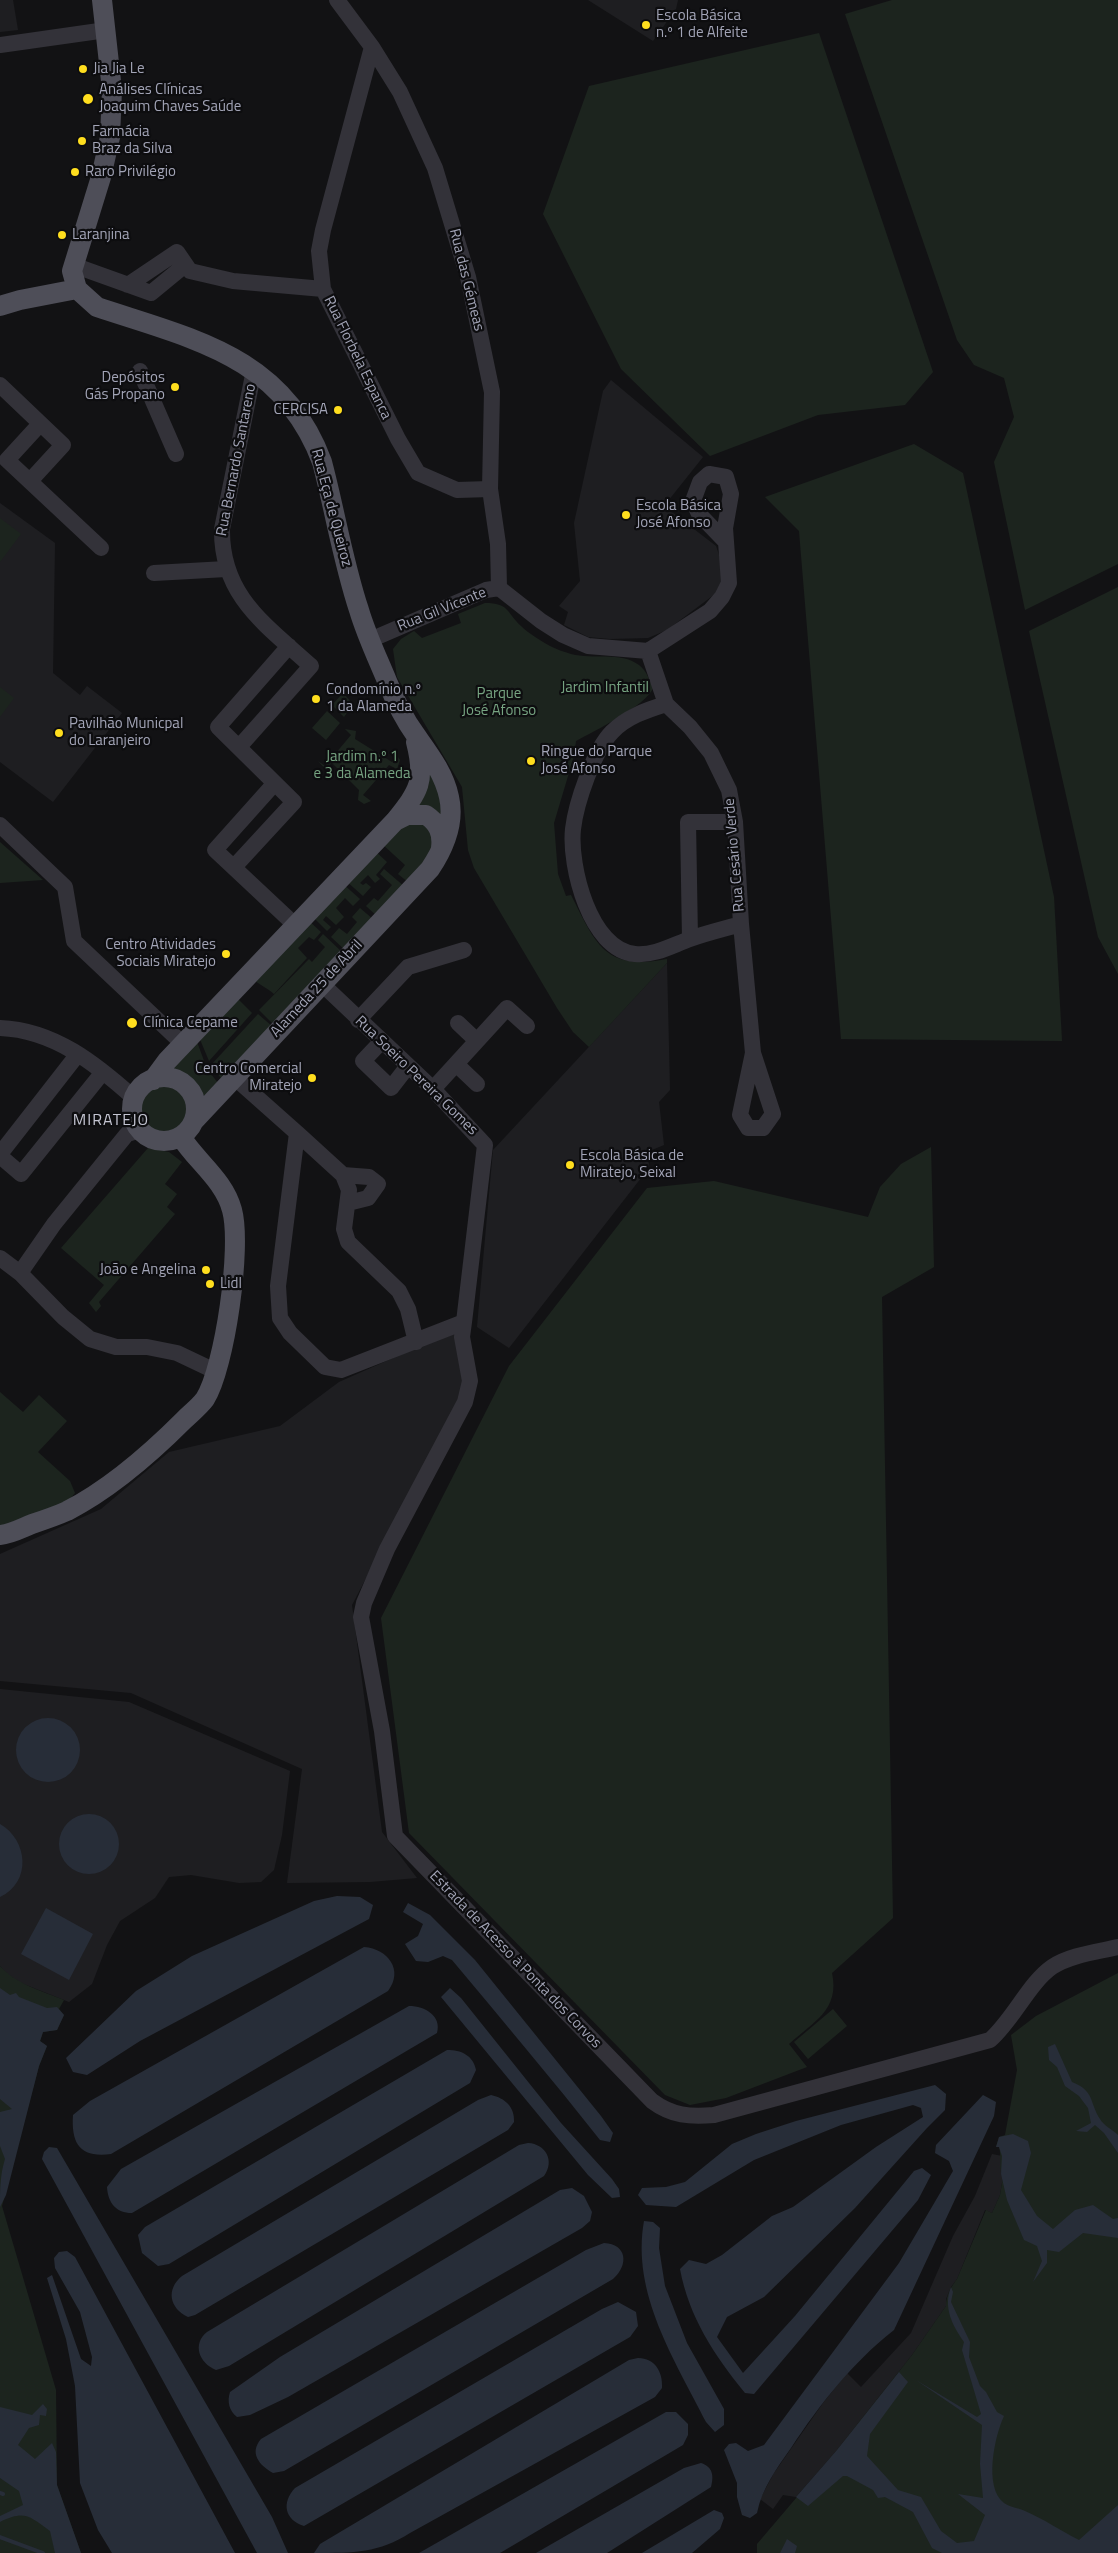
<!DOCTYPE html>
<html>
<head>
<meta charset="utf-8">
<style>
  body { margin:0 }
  canvas { display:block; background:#121214 }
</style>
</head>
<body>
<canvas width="1118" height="2553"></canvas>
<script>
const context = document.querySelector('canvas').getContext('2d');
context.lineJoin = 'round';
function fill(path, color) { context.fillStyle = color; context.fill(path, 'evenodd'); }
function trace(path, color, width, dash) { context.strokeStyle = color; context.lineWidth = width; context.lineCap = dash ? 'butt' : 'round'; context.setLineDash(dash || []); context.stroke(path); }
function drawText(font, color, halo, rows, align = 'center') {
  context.font = font + ' "Titillium Web",sans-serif'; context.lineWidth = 4.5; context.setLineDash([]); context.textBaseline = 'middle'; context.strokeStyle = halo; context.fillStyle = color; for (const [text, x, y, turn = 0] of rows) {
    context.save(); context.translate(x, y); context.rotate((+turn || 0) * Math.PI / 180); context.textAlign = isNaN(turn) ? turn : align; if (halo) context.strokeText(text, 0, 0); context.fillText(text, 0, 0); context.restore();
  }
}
const built = new Path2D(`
  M0,0H13L18,30L0,32Z
  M588,0H678L676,9L653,41Z
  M611,380L703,457L664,506L716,546L721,561L723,588L667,630L648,638L610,639L588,637L564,625L568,612L559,606L580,581L574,523L603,391Z
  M0,503L55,543L53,673L80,695L87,686L122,713L53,802L0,762Z
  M667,963L670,1090L659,1102L664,1145L647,1152L651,1177L641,1178L509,1348L477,1327L493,1150Z
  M454,1331L466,1363L462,1395L352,1605L382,1832L417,1878L370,1882L287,1883L302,1769L131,1693L0,1681V1554L101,1509L169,1452L280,1426L339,1382Z
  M0,1689L129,1702L290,1771L282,1835L274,1870L261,1882L239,1883L191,1875L169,1877L155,1898L120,1921L107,1945L92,1984L69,2002L21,1983L7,1974L0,1966Z
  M992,2154L1002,2156L1001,2174L1003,2177L1000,2195L992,2213L985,2210L957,2279L951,2287L946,2299V2306L912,2355L837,2450L796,2497L783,2495L773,2509L760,2499L774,2473L823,2403L847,2373L861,2387L911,2333L953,2236L975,2196Z`);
const green = new Path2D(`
  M892,0H1118V564L1025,610L994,462L1014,417L1004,378L974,365L957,340L845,14Z
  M819,33L933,372L905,405L818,415L710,456L621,369L543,214L589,86Z
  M914,444L963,473L1054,897L1062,1041L841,1039L799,531L765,497Z
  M0,518L21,534L0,562Z
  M1118,587V974L1098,937L1029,631Z
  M485,603C509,603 506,612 521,626C528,633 541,641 550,646C556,649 564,652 571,654C593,660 620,651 639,665C647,671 649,680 653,688C646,706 594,731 576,741L574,756L554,823L558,874L566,896L571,895C596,944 604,971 667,959V963L589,1047L573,1032L557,1008L474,868L468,850L462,787L397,677L393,649L401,639L414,631L422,638L461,623L458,614Z
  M0,687L14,698L0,717Z
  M343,693L353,704L344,717L332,705Z
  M327,711L340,723L326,740L312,728Z
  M345,729L356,731L355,739L392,762L396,754L400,760L397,769L389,765L363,795L371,801L364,804L358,800L359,790L331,762L328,772L318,761L325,766L351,735Z
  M424,766L440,784L443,827L411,801Z
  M422,820L439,838L409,883L398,874L405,865L381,843L401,824Z
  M0,842L43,880L0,883Z
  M374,850L387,862L376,875L380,879L375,883L368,875L360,883L363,885L366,883L371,887L363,896L345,880Z
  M384,869L405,887L378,917L366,906L374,898L378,901L392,885L380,874Z
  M342,883L360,899L353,906L345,898L336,908L344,917L336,925L326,916L323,920L331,927L327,931L312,916Z
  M360,908L374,920L346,951L331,937L339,928L347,934L357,922L352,917Z
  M308,920L321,932L314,940L309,937L298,948L307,958L274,994C266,987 259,985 252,978Z
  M323,934L343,953L273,1024L259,1010L309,959L312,962L325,947L318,940Z
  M236,997L252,1013L209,1061L199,1037Z
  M258,1014L273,1027L223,1081L211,1065Z
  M196,1039L207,1069L218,1083L206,1096C198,1095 179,1075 172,1068Z
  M139 1108a25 25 0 1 1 50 0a25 25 0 1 1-50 0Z
  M931,1147L934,1267L882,1297L893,1918L832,1973C840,2010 813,2022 789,2044L807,2067L726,2098L690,2105L665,2095L409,1833L381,1618L509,1366L647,1188L714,1181L868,1217L880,1187L901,1164Z
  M148,1148L169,1152L182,1162L165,1184L177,1194L167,1207L175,1214L99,1302L101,1306L96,1312L89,1303L104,1285L61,1248Z
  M0,1392L23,1412L39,1395L67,1421L38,1452L70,1481L75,1493L64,1506L0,1532Z
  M0,1966C16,1984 42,1991 64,2000L59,2009L64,2015L57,2030L43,2032L40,2041L47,2046L39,2066L2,2206L56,2390L57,2485L81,2553H0Z
  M1118,1973V2553H757V2544L837,2450L912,2355L946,2306C946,2295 951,2287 957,2279L986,2210L992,2213L1000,2195L1003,2177C998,2169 1002,2157 999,2147H996L999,2137L1005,2135L1017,2070L1011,2035L1036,2016Z
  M833,2009L847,2026L808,2059L794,2042Z`);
const water = new Path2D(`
  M16 1750a32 32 0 1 1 64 0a32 32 0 1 1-64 0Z
  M59 1844a30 30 0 1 1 60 0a30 30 0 1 1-60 0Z
  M0,1824C28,1840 32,1882 0,1897Z
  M337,1896L360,1897L373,1905L369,1919L140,2041L87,2075L73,2072L66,2058L136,1991L192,1956L314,1901Z
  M408,1903L430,1915L475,1960L601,2116L613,2133L610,2142L600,2140C552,2079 502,2020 452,1960L443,1956L428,1962L416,1961L405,1944L418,1936L423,1924L403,1912Z
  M46,1908L93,1934L69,1980L21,1954Z
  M364,1947C388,1949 404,1970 388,1991L111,2154C81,2158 71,2145 73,2115L90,2101Z
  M0,1988L10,1995L16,1993L19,1997L47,2008L57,2007L64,2015L57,2030L43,2032L40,2041L47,2046L39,2066L6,2195L0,2207C0,2190 0,2175 5,2159L0,2146V2112L12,2109L0,2099Z
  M450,1988L461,1998L561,2123L612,2179L619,2189L620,2197L612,2198L588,2175L441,1997Z
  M409,2006C425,2006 442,2016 437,2033L132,2213C116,2213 108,2203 107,2187L121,2169Z
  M1055,2044L1072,2082C1095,2091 1089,2102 1100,2119C1103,2125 1113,2130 1118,2135V2153L1104,2133L1095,2125L1087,2132L1076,2131L1091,2123L1088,2108L1079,2096L1065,2086L1057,2067L1049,2060L1048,2047Z
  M447,2050C461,2050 473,2055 476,2070L470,2083L169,2264L158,2266L142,2253L138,2235L145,2227Z
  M935,2085L946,2094L945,2110L927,2128L855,2208L764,2297L727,2317L717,2337L743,2373L795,2316L914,2171L922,2168L931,2175L918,2200L754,2394L745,2393C714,2355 689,2317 680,2269L689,2260L706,2264L722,2255L772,2216L793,2207L876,2147L923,2117L921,2108L913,2105L841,2125L754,2160L676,2207L646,2205L638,2195L642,2188L666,2187L685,2182L732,2144L756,2134L796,2121Z
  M491,2095C505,2098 515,2107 514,2122L508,2130L195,2315L188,2317C169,2308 166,2289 182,2276L478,2100Z
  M983,2095L996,2102L994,2116L894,2330C852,2363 820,2404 791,2448C777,2468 762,2488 757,2513L750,2518L742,2515L737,2497V2483L724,2450L729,2444L736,2443L748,2451L764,2445L899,2263L953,2171L949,2161L935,2153L936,2145Z
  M1013,2134L1028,2141L1031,2153L1021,2190L1037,2216L1053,2229L1075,2210L1093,2205L1113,2219L1118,2218V2238L1083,2233L1059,2252L1047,2250V2263L1033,2282L1042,2261L1037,2246L1024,2240L1007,2200L1001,2174L1002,2156L999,2147H996L999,2137Z
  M528,2143C546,2144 555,2161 544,2176L229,2366L216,2370C199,2363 192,2344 207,2332L519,2145Z
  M49,2147L57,2148L272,2517L288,2553H257L42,2159L44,2152Z
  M572,2188L584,2196L592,2212L590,2221L582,2228L288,2397L250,2415L237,2417C229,2411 227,2401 230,2392L280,2357L560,2190Z
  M644,2221L653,2222L660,2228L659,2248L665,2286L687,2343L724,2409V2425L715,2432L706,2422C675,2360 631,2294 644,2221Z
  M604,2243C627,2244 629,2265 613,2279L284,2471L273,2473C259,2465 249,2453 261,2439L586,2250Z
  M67,2251L75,2257L235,2553H112L98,2530L80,2483L75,2386L66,2339L47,2278L52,2275L81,2359L91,2366L92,2357L80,2312L55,2268L54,2258L59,2252Z
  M951,2287L953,2292L951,2302L970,2342L969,2357L980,2386L986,2392L997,2412L1004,2416C995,2435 983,2487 1004,2503C1009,2507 1019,2508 1025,2511C1044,2519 1061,2531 1079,2540L1118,2505V2553H942L932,2548L913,2512L885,2497L878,2498L873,2490L847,2476H843L808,2506L796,2497L837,2450L899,2372L908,2382L870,2434L867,2456L898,2490L921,2497L941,2531L957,2543L974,2541L985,2515L958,2494L983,2498L980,2464L982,2425L916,2380L977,2417L981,2414L962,2350L964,2342C952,2325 943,2307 951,2287Z
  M618,2302L636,2312L638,2326L630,2337L304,2526C285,2520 281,2503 295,2488L602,2309Z
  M638,2358C655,2358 663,2372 662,2388L655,2397L410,2533C379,2553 354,2553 314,2553L320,2544L629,2360Z
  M43,2404L47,2409L46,2416L40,2415L39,2425L29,2428L18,2445L35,2459L52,2443L56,2452L57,2485L81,2553H55L50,2531C29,2516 25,2510 0,2522V2516L23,2505L19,2491L0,2478V2407L32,2415Z
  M666,2412H676L688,2424V2435L683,2445L500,2553H419Z
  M701,2463C713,2467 714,2476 711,2487L607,2553H536L684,2468Z
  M714,2510L722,2513L724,2518L720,2529L692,2553H642Z
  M787,2539L797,2546L795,2553H780Z`);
const stream = new Path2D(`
  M0,2493L3,2494
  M0,2537L43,2553`);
const minor = new Path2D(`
  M337,0L372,47L400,92L435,168L468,277L492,392L490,489L498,544L499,588
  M0,45L106,30
  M372,47L323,230L319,251L323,289L398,439L418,473L457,490L490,489
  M73,265L151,293L185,265
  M128,285L177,252L190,271L233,281L323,289
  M140,371L176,454
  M0,385L63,445L30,481
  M40,424L7,460L101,548
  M154,573L226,569
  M370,640L486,590L499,588L541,621L563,635L588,646L648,651L710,611L722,597L729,583L725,528L731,494L726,477L709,474L700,482L693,501L699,514L725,541
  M648,651L666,704L690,727L711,753L729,790L735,822L741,924L753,1053L773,1114L763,1128H748L740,1115L753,1053
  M666,704C647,710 626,717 612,732C594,750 576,803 573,829C569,866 590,950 635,954C654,956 673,945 690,939C706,933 724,929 741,924
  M239,747L311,666C266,625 221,596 222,529L254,370
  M274,784L215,850L295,925
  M0,825L65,887L74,941L183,1044
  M234,867L294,802L218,727L289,646
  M690,939L688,822H735
  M358,1020L408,967L464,950
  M458,1023L477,1041
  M0,1028C54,1030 96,1064 134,1098
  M381,1042L363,1061L391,1088L408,1066
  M456,1064L477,1084
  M234,1077L297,1133L278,1286L280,1318L290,1333L325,1367L341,1370L464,1322L485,1145L433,1089L322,984
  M433,1089L507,1008L527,1026
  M297,1133L343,1175L349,1190L344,1229L348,1242L399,1291L408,1309L416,1342
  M0,1154L78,1054
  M0,1156L21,1174L103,1072
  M343,1175L369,1177L378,1184L368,1198L348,1203
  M0,1258L20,1273L63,1317L90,1339L116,1347H147L177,1353L217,1372
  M20,1273L54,1224L127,1134L140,1130
  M464,1322L462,1337L470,1381L465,1402L387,1549L364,1603L361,1617L382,1731L395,1836L652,2101C672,2116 690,2117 714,2115L990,2040C1013,2020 1029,1983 1052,1967C1070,1955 1097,1952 1118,1947`);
const major = new Path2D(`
  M102,0L112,90L110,137L101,177L72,271L77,289L97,307C193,339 283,356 322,462C335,511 343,562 359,610C366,634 377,657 387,681C394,698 404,719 415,734C429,754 444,773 449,797C455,823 444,848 430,869L193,1122
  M0,306L20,300L77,289
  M395,821L407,815H426C438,823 443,833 441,848
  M132 1109a32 32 0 1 1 64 0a32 32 0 1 1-64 0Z
  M153,1080L167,1061L395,821C419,791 426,781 416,742
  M0,1535C11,1534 22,1528 32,1524C44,1520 56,1516 67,1511C108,1490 151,1453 184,1420C190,1414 199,1407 205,1399C225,1367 242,1246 232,1210C224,1180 197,1162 181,1137`);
const markers = [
  [646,25,5,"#ffde1e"],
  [83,69,5,"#ffde1e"],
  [88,99,6,"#ffde1e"],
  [82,141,5,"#ffde1e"],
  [75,172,5,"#ffde1e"],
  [62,235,5,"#ffde1e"],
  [175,387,5,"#ffde1e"],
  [338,410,5,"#ffde1e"],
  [626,515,5,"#ffde1e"],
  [316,699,5,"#ffde1e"],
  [59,733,5,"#ffde1e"],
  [531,761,5,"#ffde1e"],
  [226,954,5,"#ffde1e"],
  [132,1023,6,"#ffde1e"],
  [312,1078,5,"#ffde1e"],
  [570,1165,5,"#ffde1e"],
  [206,1270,5,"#ffde1e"],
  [210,1284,5,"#ffde1e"]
];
const poiNames = [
  ["Escola Básica",656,16],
  ["n.º 1 de Alfeite",656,33],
  ["Jia Jia Le",93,69],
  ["Análises Clínicas",99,90],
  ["Joaquim Chaves Saúde",99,107],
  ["Farmácia",92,132],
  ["Braz da Silva",92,149],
  ["Raro Privilégio",85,172],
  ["Laranjina",72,235],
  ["Depósitos",165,378,"right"],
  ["Gás Propano",165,395,"right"],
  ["CERCISA",328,410,"right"],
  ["Escola Básica",636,506],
  ["José Afonso",636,523],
  ["Condomínio n.º",326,690],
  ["1 da Alameda",326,707],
  ["Pavilhão Municpal",69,724],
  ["do Laranjeiro",69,741],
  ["Ringue do Parque",541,752],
  ["José Afonso",541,769],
  ["Centro Atividades",216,945,"right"],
  ["Sociais Miratejo",216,962,"right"],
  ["Clínica Cepame",143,1023],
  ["Centro Comercial",302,1069,"right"],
  ["Miratejo",302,1086,"right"],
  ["Escola Básica de",580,1156],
  ["Miratejo, Seixal",580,1173],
  ["João e Angelina",196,1270,"right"],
  ["Lidl",220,1284]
];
const streetNames = [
  ["Rua das Gémeas",466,280,76],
  ["Rua Florbela Espanca",357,358,64],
  ["Rua Bernardo Santareno",237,460,-79],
  ["Rua Eça de Queiroz",331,508,75],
  ["Rua Gil Vicente",442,610,-22],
  ["Rua Cesário Verde",735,855,-95],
  ["Alameda 25 de Abril",317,989,-47],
  ["Rua Soeiro Pereira Gomes",416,1076,44],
  ["Estrada de Acesso à Ponta dos Corvos",515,1960,46]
];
const parkNames = [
  ["Jardim Infantil",605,688],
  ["Parque",499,694],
  ["José Afonso",499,711],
  ["Jardim n.º 1",362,757],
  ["e 3 da Alameda",362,774]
];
const neighbourhoodNames = [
  ["MIRATEJO",111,1121]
];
fill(built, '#1e1e21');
fill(green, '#1c241e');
fill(water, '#272d38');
trace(stream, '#272d38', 4);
trace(minor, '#333239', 16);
trace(major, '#4e4e58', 20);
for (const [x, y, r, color] of markers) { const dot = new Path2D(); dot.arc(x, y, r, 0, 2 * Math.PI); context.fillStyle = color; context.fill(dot); trace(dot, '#0d0d0f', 2); }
drawText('15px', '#a2a4b6', '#0d0d0f', poiNames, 'left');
drawText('15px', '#a2a4b6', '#0d0d0f', streetNames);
drawText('15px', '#76a381', '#0d0d0f', parkNames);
context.letterSpacing = '1px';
drawText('16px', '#c3c4d1', '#0d0d0f', neighbourhoodNames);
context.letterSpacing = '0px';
</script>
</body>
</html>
